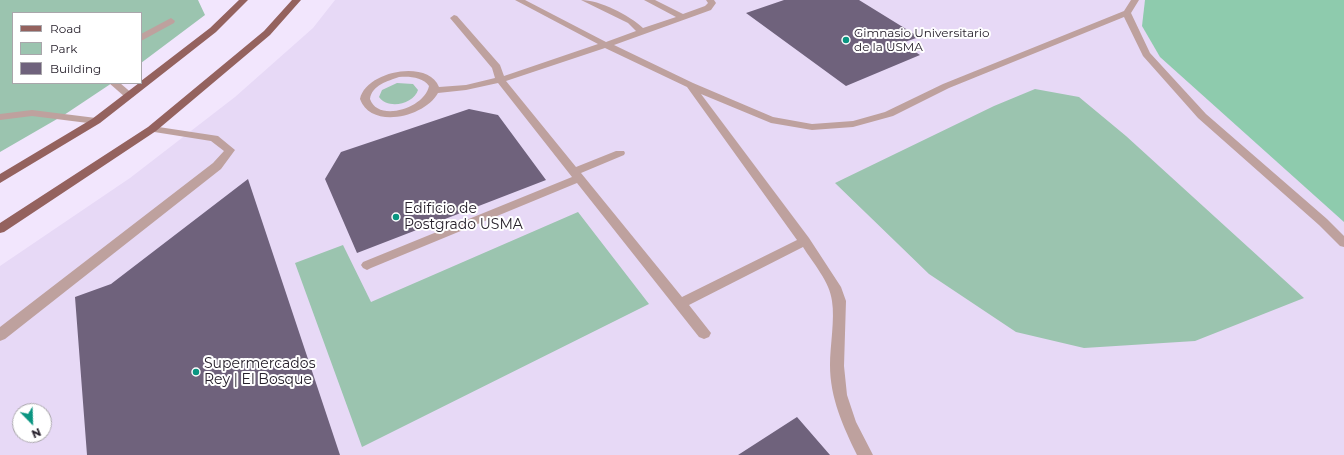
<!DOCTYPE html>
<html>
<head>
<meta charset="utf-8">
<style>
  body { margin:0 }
  #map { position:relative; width:1344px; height:455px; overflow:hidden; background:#f2e6fd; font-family:Montserrat,sans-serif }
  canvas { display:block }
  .legend { position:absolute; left:12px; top:12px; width:130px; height:72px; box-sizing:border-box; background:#fff; border:1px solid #a9a6ab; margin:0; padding:5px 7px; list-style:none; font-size:12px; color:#27212c }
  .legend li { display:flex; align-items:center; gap:8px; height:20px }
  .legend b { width:20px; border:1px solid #a9a6ab }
  .north { position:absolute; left:12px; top:403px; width:40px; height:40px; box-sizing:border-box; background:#fff; border:1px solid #a9a6ab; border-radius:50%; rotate:157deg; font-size:11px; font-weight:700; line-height:16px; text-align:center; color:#27212c }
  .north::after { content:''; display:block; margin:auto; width:14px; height:18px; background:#0a9581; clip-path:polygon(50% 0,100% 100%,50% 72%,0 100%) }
</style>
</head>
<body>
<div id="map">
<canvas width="1344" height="455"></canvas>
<ul class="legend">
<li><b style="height:5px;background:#94625e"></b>Road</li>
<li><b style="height:11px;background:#9bc4af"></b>Park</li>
<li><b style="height:11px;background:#6f627c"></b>Building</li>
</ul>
<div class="north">N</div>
</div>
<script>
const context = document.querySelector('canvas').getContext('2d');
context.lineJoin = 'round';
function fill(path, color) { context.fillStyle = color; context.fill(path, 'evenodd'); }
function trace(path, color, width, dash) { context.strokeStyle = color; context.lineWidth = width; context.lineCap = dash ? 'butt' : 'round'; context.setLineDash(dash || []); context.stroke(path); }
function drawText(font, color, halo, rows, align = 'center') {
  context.font = font + ' Montserrat,sans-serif'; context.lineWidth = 4; context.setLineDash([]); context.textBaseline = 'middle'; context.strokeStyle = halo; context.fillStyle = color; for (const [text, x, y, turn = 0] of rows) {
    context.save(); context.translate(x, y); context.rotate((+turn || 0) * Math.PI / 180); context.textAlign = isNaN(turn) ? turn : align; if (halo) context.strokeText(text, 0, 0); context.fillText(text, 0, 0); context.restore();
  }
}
const built = new Path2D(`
  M335,0H1341L1344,93V455H0V266L130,178L235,97L313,28ZM20,411H44V435H20Z`);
const green = new Path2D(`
  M0,0H198L205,15L141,63V13H13V83H112L64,115L0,152Z
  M397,83L413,84L418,90C414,104 388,110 379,97L382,90Z
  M1035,89L1079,97L1126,136L1304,298L1195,341L1084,348L1016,332L929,274L835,183L994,106Z
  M578,212L649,304L362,447L295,263L343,245L371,302Z`);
const forest = new Path2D(`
  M1145,0H1344V222L1160,57L1142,26Z`);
const building = new Path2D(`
  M784,0H859L919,37L902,43L920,55L846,86L746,13Z
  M469,109L498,115L546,180L357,253L325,179L341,152Z
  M248,179L340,455H87L75,297L111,284Z
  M797,417L830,455H738Z`);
const minor = new Path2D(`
  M515,0H525L606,42L636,31L628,23L581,0C600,0 629,15 643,28L676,17L644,0H655L683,14L705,6L708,3L706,0H714L716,3L711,10L614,45L693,83L773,117L812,124L853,121L885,112L943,84L1124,11L1131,0H1139L1131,13L1150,53L1206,114L1327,219L1344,236V247L1340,246L1319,225L1198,118L1143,56L1124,17L949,88L893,116L853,127L812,130L771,123L701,94L809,238L841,287L846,301L844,366L847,395L856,422L873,455H857C843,426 830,398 830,365C830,346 835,319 832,301C830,282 813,263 803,247L689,305L711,333L709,337L704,339L699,337L577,183L371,268L367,270L363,268L361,265L363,262L572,177L498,83L466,90L438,93C425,117 371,130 360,99C366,71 428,59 439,87L466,85L495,78L492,68L450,18L454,15L457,16L500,65L504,76L598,44ZM605,48L687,87L797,240L682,297L581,173L624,155L625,153L624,151H616L576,167L506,81ZM399,77C409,76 423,77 429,86C425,108 378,123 370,99C372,85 388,81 399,77Z
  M171,18L175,21L174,23L141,41V34Z
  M109,83H120L134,95L133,97H125Z
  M32,110L96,118L101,121L96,124L32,116L0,120V114Z
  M152,126L218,136L235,150L221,169L5,339L0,341V327L213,163L224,151L211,141L148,131L147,129Z`);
const major = new Path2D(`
  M239,0H248L216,32L100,123L0,183V174L92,119L139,83H141V81L210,28Z
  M292,0H301L270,35L156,131L4,232L0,233V223L148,127L264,31Z`);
const markers = [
  [846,40,4,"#0a9581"],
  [396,217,4,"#0a9581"],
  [196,372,4,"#0a9581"]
];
const farPoinames = [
  ["Gimnasio Universitario",854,33],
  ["de la USMA",854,47]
];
const poiNames = [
  ["Edificio de",404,209],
  ["Postgrado USMA",404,225],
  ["Supermercados",204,364],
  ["Rey | El Bosque",204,380]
];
fill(built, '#e7d9f6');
fill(green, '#9bc4af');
fill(forest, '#8ecbad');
fill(building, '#6f627c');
fill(minor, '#bea19e');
fill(major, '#94625e');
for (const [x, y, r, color] of markers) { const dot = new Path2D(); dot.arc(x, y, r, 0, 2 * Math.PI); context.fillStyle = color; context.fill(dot); trace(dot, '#fff', 1.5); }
drawText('12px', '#27212c', '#fff', farPoinames, 'left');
drawText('14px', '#27212c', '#fff', poiNames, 'left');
</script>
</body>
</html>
